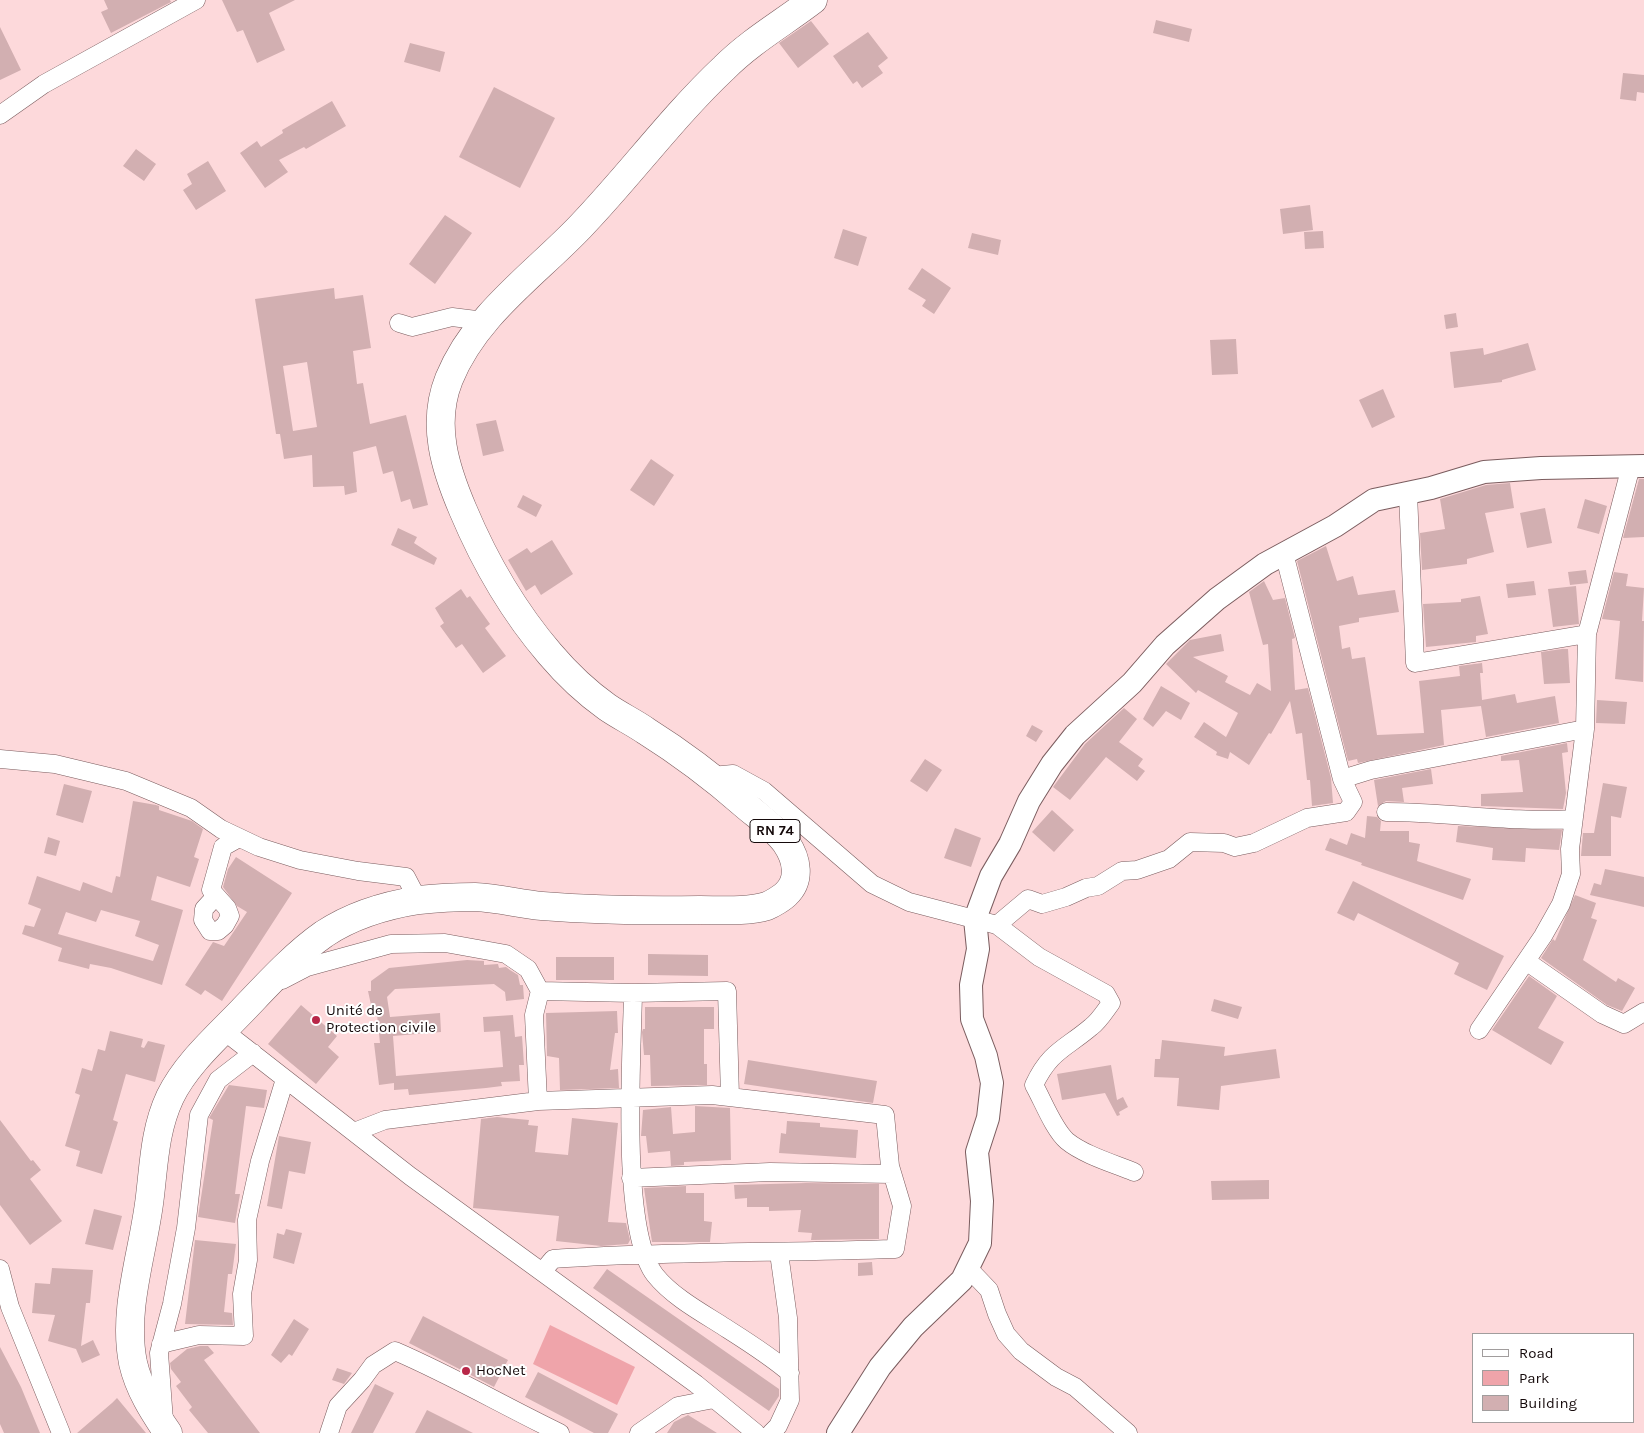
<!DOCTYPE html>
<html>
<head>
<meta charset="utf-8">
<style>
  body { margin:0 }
  #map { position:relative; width:1644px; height:1433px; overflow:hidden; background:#fdd9db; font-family:Karla,sans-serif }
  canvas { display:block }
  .legend { position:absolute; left:1472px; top:1333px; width:162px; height:90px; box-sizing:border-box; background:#fff; border:1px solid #a19d9d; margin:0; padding:6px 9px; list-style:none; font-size:15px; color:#150a0b }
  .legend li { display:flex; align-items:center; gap:10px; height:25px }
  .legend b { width:25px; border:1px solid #a19d9d }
</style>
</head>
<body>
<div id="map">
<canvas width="1644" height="1433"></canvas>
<ul class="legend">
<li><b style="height:6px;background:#fff"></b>Road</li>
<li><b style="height:14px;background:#efa4aa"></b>Park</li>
<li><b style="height:14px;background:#d2afb1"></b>Building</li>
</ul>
</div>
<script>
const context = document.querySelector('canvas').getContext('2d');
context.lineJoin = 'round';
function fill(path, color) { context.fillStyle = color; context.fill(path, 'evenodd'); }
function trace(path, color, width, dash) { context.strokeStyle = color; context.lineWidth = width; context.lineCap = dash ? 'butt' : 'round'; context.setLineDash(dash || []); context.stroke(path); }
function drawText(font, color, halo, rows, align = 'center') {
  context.font = font + ' Karla,sans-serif'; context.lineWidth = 4; context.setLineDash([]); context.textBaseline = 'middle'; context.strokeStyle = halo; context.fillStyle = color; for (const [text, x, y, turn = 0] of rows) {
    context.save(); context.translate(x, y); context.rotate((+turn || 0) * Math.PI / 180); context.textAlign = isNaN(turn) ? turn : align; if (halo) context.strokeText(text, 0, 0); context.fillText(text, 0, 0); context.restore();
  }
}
const green = new Path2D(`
  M550,1325L635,1367L617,1405L533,1364Z`);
const building = new Path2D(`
  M104,0H170L171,2L111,33L101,12L108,9Z
  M222,0H295L269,13L285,50L257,63L243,30L237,32Z
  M1156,20L1192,29L1189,42L1153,33Z
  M811,21L829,44L798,68L779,43Z
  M0,27L21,70L0,80Z
  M868,32L888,58L878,66L883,73L862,88L857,81L853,84L833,56Z
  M410,43L445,52L440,72L404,62Z
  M1623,73L1644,75V93L1637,92L1636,101L1620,99Z
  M494,87L555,118L520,188L459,157Z
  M332,101L346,126L306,149L304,147L279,160L288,172L265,188L240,153L257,141L261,147L283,133L282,130Z
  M136,149L156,164L144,181L123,166Z
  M208,161L226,191L196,210L183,190L192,184L187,174Z
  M1310,205L1313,230L1283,234L1280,209Z
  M445,215L472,233L435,284L409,264Z
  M843,229L867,237L858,266L834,258Z
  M1323,231L1324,248L1305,249L1304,232Z
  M972,233L1001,240L998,255L968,248Z
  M922,268L951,288L934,314L922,306L926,300L908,289Z
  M334,288L335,299L363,295L371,348L353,351L357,384L363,383L370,424L406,415L428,505L413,509L410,499L401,502L393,471L383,474L376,446L353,452L357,492L345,495L344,486L313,487L312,455L284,459L280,434H276L255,299ZM307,362L317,427L293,431L283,366Z
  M1456,313L1458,327L1446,329L1444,315Z
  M1236,339L1238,374L1212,375L1210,340Z
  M1528,343L1536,370L1502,380V382L1454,388L1450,352L1483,348L1484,355Z
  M1383,389L1395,417L1372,428L1359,400Z
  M496,420L504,451L483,456L476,424Z
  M651,459L674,475L654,506L630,490Z
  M1639,479H1644V537L1623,538Z
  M1510,483L1514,508L1485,513L1494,552L1467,559V564L1422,570L1420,533L1445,529L1440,499L1486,485Z
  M523,495L542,505L536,517L517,507Z
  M1585,499L1607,506L1599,534L1577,528Z
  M1545,508L1552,543L1527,548L1520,513Z
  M398,528L417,537L414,543L437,558L434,565L391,545Z
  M552,540L573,574L541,595L535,585L526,591L508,560L527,548L531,553Z
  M1326,546L1337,581L1353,576L1358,595L1395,590L1399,612L1359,618V622L1339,626L1342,649L1350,647L1352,659L1365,657L1377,735L1424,733L1419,681L1460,676L1459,666L1482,663L1483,673H1480L1482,700L1515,694L1517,703L1555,696L1559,723L1486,737L1481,706L1441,710L1444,745L1358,763L1357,759L1348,761L1297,561Z
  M1586,570L1588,583L1570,585L1568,572Z
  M1614,572L1628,574L1626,586L1644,588L1642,621H1644L1643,682L1615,679L1620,621L1602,619Z
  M1264,581L1273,600L1285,598L1295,638L1292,639L1295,690L1308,688L1331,778L1333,803L1312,806L1310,780H1307L1302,733L1296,734L1290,701L1271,734L1269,733L1249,765L1230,752L1228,759L1216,755L1217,752L1194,737L1204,722L1226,737L1238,713L1198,690L1196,693L1166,664L1190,640L1221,634L1224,651L1193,657L1228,676L1225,682L1250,695L1257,683L1271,691L1268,644L1263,645L1249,592Z
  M1534,581L1536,595L1508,598L1506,584Z
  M1576,586L1579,624L1553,627L1548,589Z
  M461,589L467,598L470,596L490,624L485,628L506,656L483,673L462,644L456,648L440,626L444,623L435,608Z
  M1480,596L1488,634L1476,636V642L1426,647L1423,604L1461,602V599Z
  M1562,649H1568L1570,683L1544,684L1541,652Z
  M1161,686L1190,703L1181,720L1166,711L1153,727L1143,719Z
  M1597,700L1627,702L1625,724L1596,723Z
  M1124,708L1137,719L1119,742L1143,759L1138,766L1145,771L1137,781L1106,757L1070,800L1053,787L1085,744Z
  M1032,725L1043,731L1036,742L1026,736Z
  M1567,743L1568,752L1562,753L1566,793L1563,809L1481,806V794L1523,792L1519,760L1501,761V756Z
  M925,759L942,770L927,792L910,781Z
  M1431,769L1433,784L1402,788L1404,802L1386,801L1378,806L1374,780Z
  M1603,783L1627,787L1621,818L1611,816V856H1581L1583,833H1594Z
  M64,784L92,791L83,823L56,815Z
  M133,801L156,805L159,806V810L192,821L203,829L194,857L199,859L190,887L157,876L151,900L183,910L162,985L111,968L90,964L89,969L58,961L62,948L22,934L25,925L34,927L41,909L28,904L37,876L80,891L83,882L112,893L116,876L120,877ZM101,910L140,921L135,936L159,945L153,961L58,934L66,912L96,922Z
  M1052,810L1074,830L1054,852L1032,832Z
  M1367,816L1377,817L1381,821L1380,831H1409V842L1420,844L1417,861L1471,879L1463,900L1361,865L1362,863L1325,850L1330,838L1347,845L1351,833L1365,838Z
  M1458,826L1562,830L1559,850L1526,848L1525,862L1492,860L1493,848L1456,842Z
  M955,828L981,838L971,867L944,858Z
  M48,837L60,841L56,856L44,853Z
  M236,857L292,893L222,1001L205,990L201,995L185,985L213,942L224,946L247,912L237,906L223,887L228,869Z
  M1605,869L1644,877V907L1590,895L1594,883L1601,885Z
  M1353,881L1504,956L1487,990L1454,974L1459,963L1358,913L1354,921L1337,913Z
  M1575,895L1596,903L1591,918L1597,920L1583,960L1616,982L1618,978L1635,988L1622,1011L1607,1005L1541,958L1553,939L1555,941Z
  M648,954L708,955V976L648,975Z
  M556,957H614V980H556Z
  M467,960L484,961V965L498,964L499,968L506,967L510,970L518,975L520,985H523L524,999L506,1001L505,992L494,984L395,989L387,997L390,1017L440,1013L441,1032L393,1036L396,1076L503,1067L500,1031L484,1032L483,1017L513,1015L515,1037L522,1036L524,1065H519L520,1081L501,1082L502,1086L486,1088L409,1095L408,1089L394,1090V1083L379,1085L374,1043H380L376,1005H371L368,991H371V981L389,968Z
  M1529,976L1557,996L1538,1028L1564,1042L1551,1065L1492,1030Z
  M1214,999L1242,1007L1238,1019L1211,1011Z
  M301,1005L337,1036L328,1047L339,1057L316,1084L268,1044Z
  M645,1007H714V1029H704V1064H707V1085L651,1086L650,1055H644L642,1032L643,1029H645Z
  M617,1011L618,1033H615L610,1070L618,1069L619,1088L560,1090L559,1058L547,1056L546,1013Z
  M110,1031L143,1039L141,1047L144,1048L148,1041L165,1045L155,1082L126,1074L113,1120L118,1122L102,1174L76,1166L80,1151L65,1146L80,1095L75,1093L82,1068L92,1071L98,1049L105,1051Z
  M1162,1040L1225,1047L1224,1056L1276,1049L1280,1078L1221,1086L1219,1110L1177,1106L1179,1078L1154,1077L1155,1059H1160Z
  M748,1060L877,1081L873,1103L744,1084Z
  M1111,1065L1117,1100L1123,1097L1128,1107L1119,1112L1120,1115L1117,1116L1105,1093L1062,1100L1057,1074Z
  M229,1085L267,1090L264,1108L246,1106L235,1194H240L235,1223L198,1217L213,1120L209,1118Z
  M695,1106L730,1108L731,1160L684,1162V1165L671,1166L670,1151L648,1153L646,1136H641L643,1110L671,1107L673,1134L695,1132Z
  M497,1117L529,1120L528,1125L538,1126L535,1152L568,1155L572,1118L618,1123L608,1222L626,1223L630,1240L628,1244L601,1246L556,1241L559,1216L473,1208L481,1119Z
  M0,1120L31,1161L33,1160L41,1170L30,1179L62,1221L30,1245L0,1205Z
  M787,1121L820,1123V1127L858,1130L856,1158L779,1153L781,1133L786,1134Z
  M279,1136L311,1142L305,1174L289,1171L282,1209L267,1206Z
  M1269,1180V1199L1212,1200L1211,1181Z
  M806,1183L879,1184V1239L811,1240L812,1233L798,1232L801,1210L769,1211V1207H747V1198L735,1199L734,1185Z
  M686,1186V1193H704V1221L712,1222L710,1242H652L644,1188Z
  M94,1209L122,1216L113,1250L85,1244Z
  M286,1229L302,1233L294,1264L273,1258L277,1233L284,1235Z
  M195,1240L236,1244L232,1274H228L224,1312L232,1313L233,1325L185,1324Z
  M872,1262L873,1275L858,1276V1263Z
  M52,1268L93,1270L90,1303H86L81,1346L93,1340L100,1355L82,1363L76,1349L48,1341L55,1315L32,1313L35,1283L50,1284Z
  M607,1269L779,1389V1396L769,1411L593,1288Z
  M423,1316L508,1360L494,1387L409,1343Z
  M294,1319L309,1329L292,1356L289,1354L281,1363L271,1355Z
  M200,1346H208L214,1353L204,1360L260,1433H208L189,1410L192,1407L176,1386L181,1382L171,1369L170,1363L187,1349Z
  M0,1347L21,1387L40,1433H4L0,1424Z
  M337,1368L352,1373L344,1384L332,1380Z
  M538,1372L618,1414L608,1433H594L525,1397Z
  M375,1384L394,1393L373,1433H351Z
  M117,1398L146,1433H77L112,1403Z
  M427,1410L473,1433H415Z
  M688,1415L717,1433H667L674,1422Z`);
const minor = new Path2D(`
  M0,115L44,84L196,0
  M399,323L412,327L452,317L484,321
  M1408,493L1415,663L1587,634
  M0,759L55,764L126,781L191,808L221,829L259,847L300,860L358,871L406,877L418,900
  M712,776L733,774L764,791L872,884L909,902L997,925L1028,899L1042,904L1066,897L1086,888L1098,886L1122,871L1137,870L1169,859L1190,842L1224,843L1235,847L1254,843L1307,818L1346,812L1353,802L1342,779L1284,553
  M1342,779L1371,770L1585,729
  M1386,812C1449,812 1511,823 1573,819
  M215,897L204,909L203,920L210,931H218L225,925L230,916L227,908L211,890L223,847L239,838
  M997,925L1039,957L1106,994L1111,1003C1105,1011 1099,1021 1091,1027C1065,1049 1050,1051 1034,1085C1043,1101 1054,1130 1067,1141C1084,1155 1115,1164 1134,1172
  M1526,961L1602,1014L1624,1024L1644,1012
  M282,980L307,967L391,944L445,943L506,954L528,969L540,991L534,1015L538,1101
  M540,991L633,993L727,991L730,1097
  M633,993C632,1055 620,1230 655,1275C671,1295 697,1310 718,1323C743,1339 768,1354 790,1373
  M1479,1030L1543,936L1561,904L1571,874L1570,849L1585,729L1587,634L1631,466
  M224,1031L410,1176L696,1384L756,1433
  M354,1132L385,1120L538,1101L712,1095L885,1115L890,1166L902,1206L895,1249C781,1253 667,1251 553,1259L542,1272
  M631,1178L770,1172L892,1174
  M968,1268L989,1290L997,1314L1006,1334L1021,1351L1056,1377L1075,1387L1128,1433
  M0,1269L10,1307L61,1433
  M161,1344L199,1335L244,1336L242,1294L248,1260L247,1220L260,1161L285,1079
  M164,1421L159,1353L172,1304L186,1228L199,1115L218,1080L253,1053
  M329,1433L338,1406L362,1380L373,1365L395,1351C451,1375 504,1406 560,1433
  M639,1433L678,1406L714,1399
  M771,1433L778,1426L790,1400L788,1318L779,1253`);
const tertiary = new Path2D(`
  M838,1433L880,1367L913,1327L962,1280L980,1243L982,1201L977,1152L988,1118L992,1083L986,1056L972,1019L971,985L978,949L975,919L991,876L1010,844L1029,801L1052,764L1075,735L1132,683L1165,645L1217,599L1265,564L1335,526L1374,500L1431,488L1484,472L1541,468L1644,466`);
const primary = new Path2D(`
  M168,1433C153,1411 139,1389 133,1363C122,1308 144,1251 150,1196C154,1162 155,1129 170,1097C186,1064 217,1037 242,1011C267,985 294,955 324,934C351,916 387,905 419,900C437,898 457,897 475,897C498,898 520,904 542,906C595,910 647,911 700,910C721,910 747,912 767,906C772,904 782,898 786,894C801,880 797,859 786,843C775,828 759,817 745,805C714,778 681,753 646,731C633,722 620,716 607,707C586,692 567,674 550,654C514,612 484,560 463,510C445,468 431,424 449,379C475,315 534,275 580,227C630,175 672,117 724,68C751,41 783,23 813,0`);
const markers = [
  [316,1020,5,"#b82748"],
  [466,1371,5,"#b82748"]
];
const shields = [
  [775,831,50]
];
const shieldNames = [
  ["RN 74",775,831]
];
const poiNames = [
  ["Unité de",326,1011],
  ["Protection civile",326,1028],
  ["HocNet",476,1371]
];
fill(green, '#efa4aa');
fill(building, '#d2afb1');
trace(minor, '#7a5c5e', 19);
trace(tertiary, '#7a5c5e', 24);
trace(primary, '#7a5c5e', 29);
trace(minor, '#fff', 18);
trace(tertiary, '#fff', 22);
trace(primary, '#fff', 28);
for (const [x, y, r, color] of markers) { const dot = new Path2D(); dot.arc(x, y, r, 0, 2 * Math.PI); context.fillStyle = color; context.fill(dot); trace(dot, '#fff', 2); }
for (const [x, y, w] of shields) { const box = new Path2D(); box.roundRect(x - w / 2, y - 11.5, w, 23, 4); context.fillStyle = '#fff'; context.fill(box); trace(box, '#150a0b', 1); }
drawText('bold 14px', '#150a0b', null, shieldNames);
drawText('15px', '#150a0b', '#fff', poiNames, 'left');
</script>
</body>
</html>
